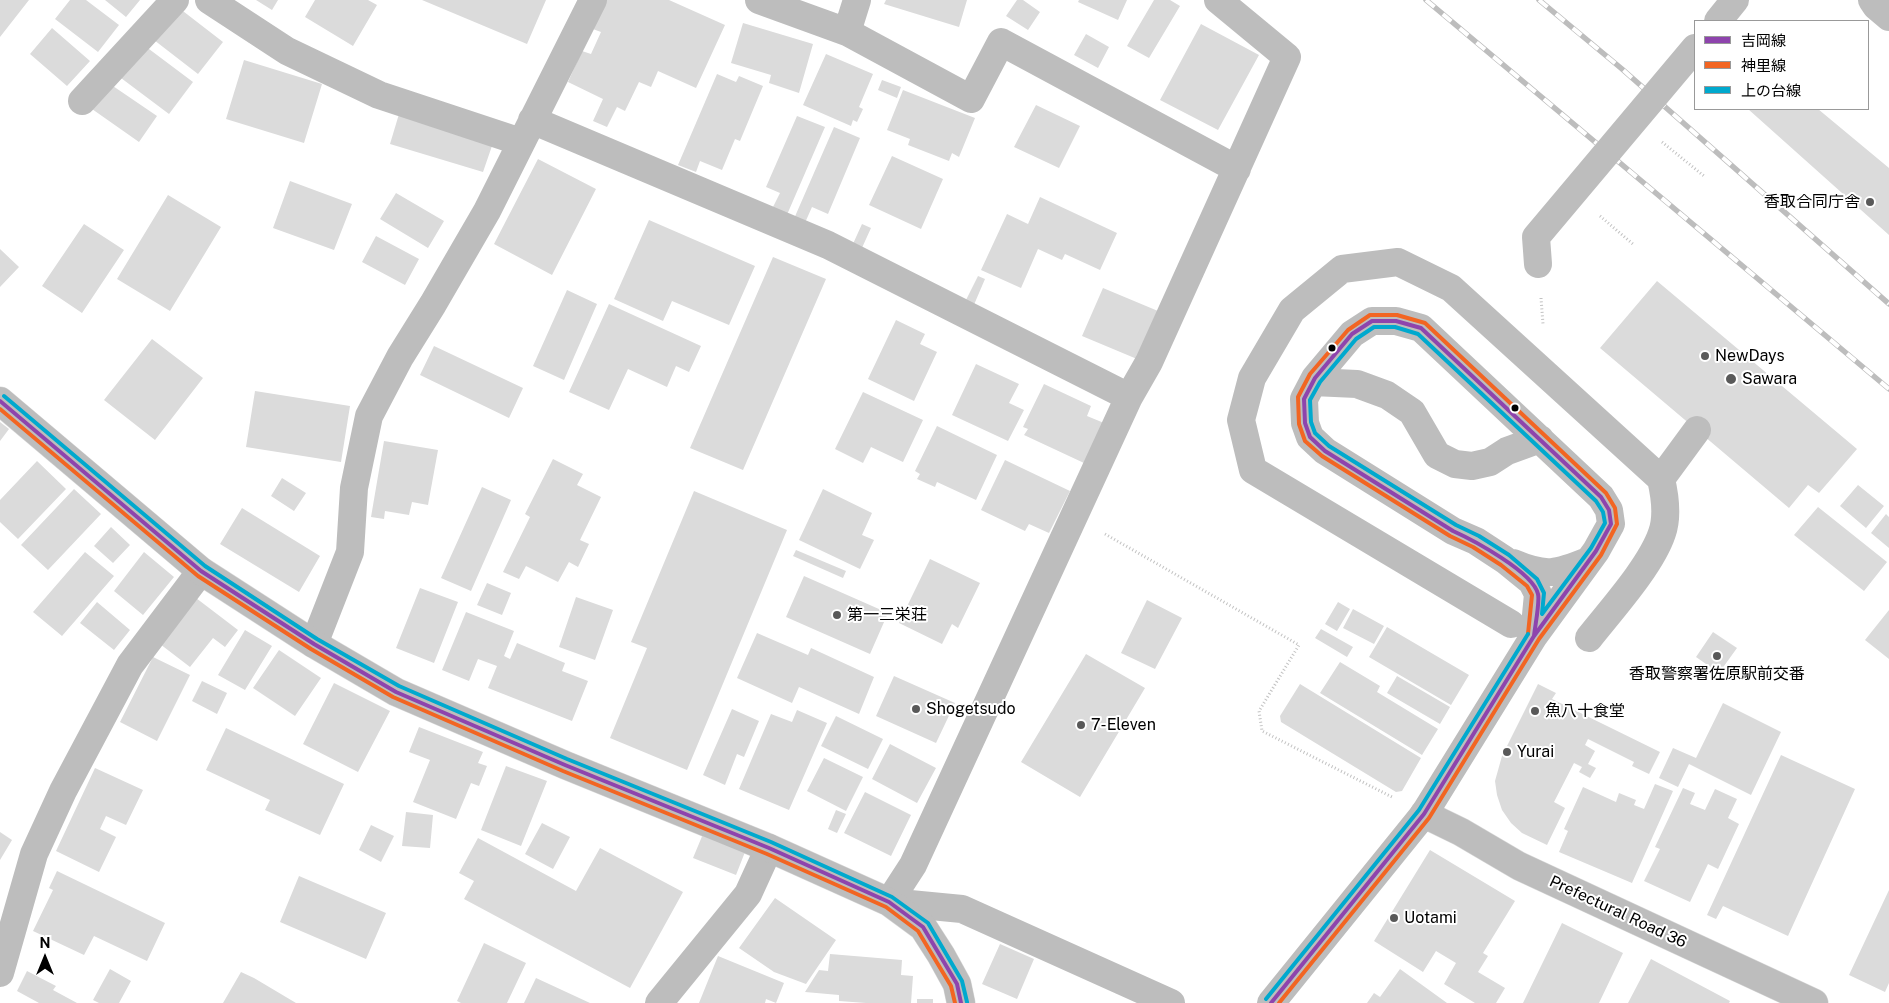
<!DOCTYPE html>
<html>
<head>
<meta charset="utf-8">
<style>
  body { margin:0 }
  #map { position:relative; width:1889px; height:1003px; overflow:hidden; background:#fff; font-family:"Public Sans","Noto Sans JP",sans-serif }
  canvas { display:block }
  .legend { position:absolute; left:1694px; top:20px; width:175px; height:90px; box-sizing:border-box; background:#fff; border:1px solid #999; margin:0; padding:6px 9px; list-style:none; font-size:15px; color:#000 }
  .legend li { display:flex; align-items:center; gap:10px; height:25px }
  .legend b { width:25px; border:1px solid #999 }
  .north { position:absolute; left:20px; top:933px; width:50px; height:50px; -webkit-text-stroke:4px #fff; paint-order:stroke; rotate:0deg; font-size:14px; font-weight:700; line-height:20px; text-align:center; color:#000 }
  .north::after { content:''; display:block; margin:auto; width:18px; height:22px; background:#000; clip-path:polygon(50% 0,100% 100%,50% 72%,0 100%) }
</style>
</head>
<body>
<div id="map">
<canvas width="1889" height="1003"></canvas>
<ul class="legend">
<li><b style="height:6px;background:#8e44ad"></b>吉岡線</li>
<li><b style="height:6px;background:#f26522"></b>神里線</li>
<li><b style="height:6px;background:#00a9ce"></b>上の台線</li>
</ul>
<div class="north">N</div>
</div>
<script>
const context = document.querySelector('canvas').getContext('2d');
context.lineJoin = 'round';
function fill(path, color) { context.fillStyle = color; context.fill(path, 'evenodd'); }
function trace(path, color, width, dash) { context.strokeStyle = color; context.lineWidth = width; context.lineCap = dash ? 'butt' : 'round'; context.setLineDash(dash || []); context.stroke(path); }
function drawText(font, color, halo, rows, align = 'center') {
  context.font = font + ' "Public Sans","Noto Sans JP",sans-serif'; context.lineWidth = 4; context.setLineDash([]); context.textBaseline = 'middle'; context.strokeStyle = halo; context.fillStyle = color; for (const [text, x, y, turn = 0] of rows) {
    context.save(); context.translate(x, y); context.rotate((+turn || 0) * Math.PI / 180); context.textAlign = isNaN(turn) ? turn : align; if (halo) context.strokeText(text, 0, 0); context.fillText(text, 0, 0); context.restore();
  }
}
const building = new Path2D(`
  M0,0H29L0,37Z
  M70,0H86L119,25L98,52L55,19Z
  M105,0H140L126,17Z
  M256,0H278L272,10Z
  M315,0H368L377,5L353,46L305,17Z
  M422,0H546L527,44Z
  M603,0H669L725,25L696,88L658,71L651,87L639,82L625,111L617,107L607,127L593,121L603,99L568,82L582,51L591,54L601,32L590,28Z
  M886,0H967L959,27L884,4Z
  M1017,0H1023L1040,12L1028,30L1006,16Z
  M1079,0H1127L1118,20L1078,2Z
  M1154,0H1170L1180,6L1149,58L1127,46Z
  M179,8L223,42L198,74L154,40Z
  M743,23L813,44L799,93L769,83L771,75L731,63Z
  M1201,24L1259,55L1218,130L1160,100Z
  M52,28L90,61L67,86L30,54Z
  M1086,34L1109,47L1098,68L1074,55Z
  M145,46L193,82L169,114L121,78Z
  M826,54L873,74L859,107L863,109L857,122L853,120L851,126L803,105Z
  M244,60L322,84L304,143L226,119Z
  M717,74L736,82L739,76L763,86L740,141L735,139L722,170L700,161L696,172L678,165Z
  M882,80L901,87L897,98L878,90Z
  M110,84L157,116L139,142L92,109Z
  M903,90L975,118L959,157L952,153L949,161L908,145L910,139L887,130Z
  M1036,105L1080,126L1059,168L1014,147Z
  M1748,109H1818L1889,168V235Z
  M399,114L493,143L483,172L390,144Z
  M797,116L825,127L786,217L771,211L780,193L766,187Z
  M834,127L860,138L828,214L812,207L804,225L793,221Z
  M892,156L943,179L921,229L869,205Z
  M538,159L596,189L552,275L494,244Z
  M290,181L352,204L334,250L273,228Z
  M396,193L444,221L428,248L380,219Z
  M168,195L221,227L170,311L117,279Z
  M1040,197L1117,233L1100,270L1065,254L1062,260L1038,249L1021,288L981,270L1007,214L1028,224Z
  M649,220L755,266L729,325L672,301L663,321L614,299Z
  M84,224L124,250L82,313L42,286Z
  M862,224L871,228L861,250L852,246Z
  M376,236L419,259L405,285L362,262Z
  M0,249L19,267L0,287Z
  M773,257L826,279L743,470L690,448Z
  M978,276L985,279L973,307L965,302Z
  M1657,281L1857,449L1819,493L1808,485L1789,508L1600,348Z
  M1103,288L1158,311L1137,359L1082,336Z
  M567,290L597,304L564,380L533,366Z
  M609,304L701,346L689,372L676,366L667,387L628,369L609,410L569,392Z
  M896,320L925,334L920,344L937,352L914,401L868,379Z
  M152,339L203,378L155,440L104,400Z
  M434,346L523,388L509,418L420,375Z
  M976,364L1019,384L1009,403L1024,410L1008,441L952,415Z
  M1044,384L1091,406L1087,416L1104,423L1084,463L1024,435L1028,429L1023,427Z
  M255,391L350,406L341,462L246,447Z
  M863,392L923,420L903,462L871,447L863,463L835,449Z
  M0,422L9,429L0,441Z
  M937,426L997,455L976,500L937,482L935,487L917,479L920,474L915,471Z
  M384,441L438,450L428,505L412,502L409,515L385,511L384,519L371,517Z
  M553,459L583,474L577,485L601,497L580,540L589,544L578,567L569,562L558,582L526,566L519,579L503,572L530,517L525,514Z
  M1005,460L1070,491L1049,533L1029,524L1025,531L981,510Z
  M37,461L66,489L18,539L0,522V500Z
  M282,478L306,493L294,511L271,496Z
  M1858,485L1884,506L1866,528L1840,506Z
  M482,487L511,500L471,591L441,578Z
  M74,489L101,514L48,570L21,545Z
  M823,489L872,513L862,535L874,540L860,569L799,540Z
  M694,491L787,530L687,770L610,738L647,648L631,642Z
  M1818,507L1887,562L1864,591L1794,535Z
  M242,508L320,556L299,592L220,544Z
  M1886,514L1889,517V548L1871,533Z
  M111,527L130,545L113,563L94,546Z
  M796,550L846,571L843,578L793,556Z
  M85,552L114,576L62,636L33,612Z
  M144,552L174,577L143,615L114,591Z
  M930,559L980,583L958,628L952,624L942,644L899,623Z
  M804,576L888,613L870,654L786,617Z
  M487,583L511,593L502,615L477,605Z
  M420,588L458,602L434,663L396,648Z
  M576,597L613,610L595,660L559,647Z
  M196,598L238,630L225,647L213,638L190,667L160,644Z
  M1147,600L1182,618L1155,669L1121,653Z
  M97,602L130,630L114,650L80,623Z
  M1338,602L1350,609L1337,631L1325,624Z
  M1353,609L1384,626L1374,644L1343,628Z
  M1889,610V659L1865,640Z
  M466,612L514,631L504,656L510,659L517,643L565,663L562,671L588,681L572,721L488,688L497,666L478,659L469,681L442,670Z
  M1387,627L1469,675L1451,705L1369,657Z
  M1321,629L1353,647L1347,657L1315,638Z
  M245,630L272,646L245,690L218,675Z
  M1713,632L1737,648L1719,673L1696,657Z
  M757,633L808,655L811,648L874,677L859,714L799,687L792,703L737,678Z
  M279,650L321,678L295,716L253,688Z
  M1086,654L1145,688L1080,797L1021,762Z
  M153,657L190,675L157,741L120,722Z
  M1340,662L1380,686L1377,692L1438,729L1422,755L1320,693Z
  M894,676L955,703L936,743L876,716Z
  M1397,676L1450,707L1440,724L1387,693Z
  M202,681L227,693L217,714L192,701Z
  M334,683L390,711L358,772L303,744Z
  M1300,684L1421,758L1402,791L1396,792L1281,722L1280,716Z
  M1538,684L1556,693L1552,699L1660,752L1649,774L1632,766L1634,762L1588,739L1585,745L1595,751L1588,764L1596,768L1590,778L1579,772L1582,767L1574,763L1554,802L1565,808L1547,845L1522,833L1511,823L1502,810L1497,795L1495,781L1502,756Z
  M1723,703L1781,732L1751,795L1689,764L1678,787L1659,778L1673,748L1696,758Z
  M732,709L759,721L744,757L737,754L725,785L703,775Z
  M797,710L827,723L789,810L739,789L771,714L792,722Z
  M836,716L883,739L868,769L821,746Z
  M419,727L483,752L478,763L487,766L479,786L471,783L456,819L413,802L430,760L409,752Z
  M226,728L344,784L320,835L265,810L270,800L206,770Z
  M890,744L936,768L917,803L872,779Z
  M1781,755L1855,789L1788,936L1723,906L1716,919L1707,915Z
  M824,758L863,777L846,811L807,791Z
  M506,766L547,781L521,846L481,830Z
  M95,768L143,790L126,825L106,816L100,829L116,837L99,872L56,851Z
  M1655,784L1673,791L1632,883L1559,852L1568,831L1564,829L1583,787L1616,802L1619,793L1636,800L1634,805L1644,809Z
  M1683,788L1695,793L1690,804L1705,810L1715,789L1737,799L1728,818L1739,824L1718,869L1708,864L1690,902L1644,881L1660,849L1655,847Z
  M865,792L911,815L891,856L844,833Z
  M836,810L846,814L837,833L828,829Z
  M406,812L433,815L430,848L402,846Z
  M542,823L570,837L553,869L525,854Z
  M371,825L394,836L381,862L359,850Z
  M0,832L12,840L0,860Z
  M703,834L745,852L736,875L693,858Z
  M478,838L576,891L600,848L683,892L630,988L464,899L474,881L459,873Z
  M1430,850L1515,901L1483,953L1488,956L1478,972L1505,988L1496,1003H1475L1444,984L1456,963L1436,951L1423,972L1374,941Z
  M57,871L165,923L147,961L94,936L84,955L33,931L53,890L49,888Z
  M299,876L386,913L366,959L280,922Z
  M1889,890V983L1885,992L1849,975Z
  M775,898L836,940L806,984L774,972L739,948Z
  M1562,923L1623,953L1599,1003H1523Z
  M484,943L526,963L507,1003H461L457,1001Z
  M1000,944L1034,959L1017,999L982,984Z
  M830,954L902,960L901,975L913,976L911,1003H866L839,1001V995L805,992L819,970L828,971Z
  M718,956L784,983L776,1003L766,999L765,1003H699Z
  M1651,959L1730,1001L1729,1003H1628Z
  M110,969L131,981L119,1003H99L93,1000Z
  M1400,969L1447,1003H1367L1374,993L1380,997Z
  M27,971L56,986L53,990L77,1003H39L17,991Z
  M241,972L254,978L296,1003H223Z
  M536,978L590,1003H524Z
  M917,999H933V1003H917Z`);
const path = new Path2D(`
  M1662,142L1704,176
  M1600,216L1634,245
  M1541,298L1543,324
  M1105,534L1299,645L1259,711L1262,731L1392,797`);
const minor = new Path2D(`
  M209,0L287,51L379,95L521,142
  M759,0L847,32L971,99L1001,42L1237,169
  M1872,0L1876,6L1889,17
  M1718,21L1735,0
  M847,32L857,0
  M82,101L175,0
  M532,120L828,245L1129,397L913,865L889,902L962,909L1171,1003
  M1313,382L1357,384L1387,395L1412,412L1437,455L1455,464L1472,466L1490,462L1507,451L1540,439
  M1129,397L1149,362L1287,57L1218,0
  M1513,563C1546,577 1556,574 1588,561
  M1511,624L1253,470L1241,420L1252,378L1292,310L1342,269L1398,262L1451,288L1661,479
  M1589,638C1611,610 1651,566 1662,533C1668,516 1665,496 1661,479L1697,430
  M314,644L350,552L354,488L369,416L400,357L433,304L487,211L593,0
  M0,973L34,854L63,791L130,665L201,571
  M659,1003L748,894L769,848
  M1271,1003L1424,814L1534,636L1596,551L1611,524L1609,510L1601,497L1421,328L1396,321H1372L1352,334L1315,378L1304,399L1305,423L1310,437L1325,451L1453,531L1476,541L1505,560L1532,582L1538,594L1534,636`);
const major = new Path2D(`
  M0,401L201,571L314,644L396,692L565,765L769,848L889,902L923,927L941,955L957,984L961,1003
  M1424,814L1461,832L1519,866L1814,1003`);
const rail = new Path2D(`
  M1426,0L1889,389
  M1539,0L1622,69L1889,304`);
const minorBridge = new Path2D(`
  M1538,264L1536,237L1695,48`);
const bus1 = new Path2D(`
  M1372,321H1396L1421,328L1601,497L1609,510L1611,524L1596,551L1534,636C1535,626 1540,602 1538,594C1533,572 1473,540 1453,531L1325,451L1310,437L1305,423L1304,399L1315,378L1352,334Z
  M0,401L201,571L314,644L396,692L565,765L769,848L889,902L923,927L957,984L961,1003
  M1271,1003L1424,814L1534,636`);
const bus2 = new Path2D(`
  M0,409L198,576L311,649L393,697L563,771L767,854L886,907L918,931L951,986L955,1003
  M1279,1003L1429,818L1539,639L1601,555L1617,524L1615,508L1606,493L1425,323L1397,315H1370L1348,330L1310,374L1298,397L1299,424L1305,441L1322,456L1450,536L1473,547L1501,565L1527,586L1532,595L1528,634`);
const bus3 = new Path2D(`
  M1374,327H1395L1418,334L1596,501L1603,512L1605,523L1591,548L1542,614L1544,593L1537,579L1509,555L1479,536L1456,525L1329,446L1315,433L1311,422L1310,400L1320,382L1356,339Z
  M4,396L205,566L317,639L399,686L567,759L771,842L892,897L928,923L962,981L967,1002
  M1266,999L1419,810L1528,634`);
const markers = [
  [1870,202,5,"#595959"],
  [1332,348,4.5,"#000"],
  [1705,356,5,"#595959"],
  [1731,379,6,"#595959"],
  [1515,408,4.5,"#000"],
  [837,615,5,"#595959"],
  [1717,656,5,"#595959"],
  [916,709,5,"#595959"],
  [1535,711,5,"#595959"],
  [1081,725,5,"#595959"],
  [1507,752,5,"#595959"],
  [1394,918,5,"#595959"]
];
const poiNames = [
  ["香取合同庁舎",1860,202,"right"],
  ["NewDays",1715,356],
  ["Sawara",1742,379],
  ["第一三栄荘",847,615],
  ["香取警察署佐原駅前交番",1717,674,"center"],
  ["Shogetsudo",926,709],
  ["魚八十食堂",1545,711],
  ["7-Eleven",1091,725],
  ["Yurai",1517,752],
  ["Uotami",1404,918]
];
const streetNames = [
  ["Prefectural Road 36",1618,912,25]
];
fill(building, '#dbdbdb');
trace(major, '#dbdbdb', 29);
trace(path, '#c2c2c2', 3, [1, 2.5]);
trace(minor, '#bdbdbd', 28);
trace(major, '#bdbdbd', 28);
trace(rail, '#bdbdbd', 5.5);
trace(rail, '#fff', 4, [11]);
trace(minorBridge, '#bdbdbd', 28);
trace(bus1, '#8e44ad', 4);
trace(bus2, '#f26522', 4);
trace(bus3, '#00a9ce', 4);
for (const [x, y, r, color] of markers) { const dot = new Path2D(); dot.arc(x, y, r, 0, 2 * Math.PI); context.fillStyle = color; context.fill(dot); trace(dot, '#fff', 2); }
drawText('16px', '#000', '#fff', poiNames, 'left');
drawText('16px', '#000', '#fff', streetNames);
</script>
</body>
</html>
